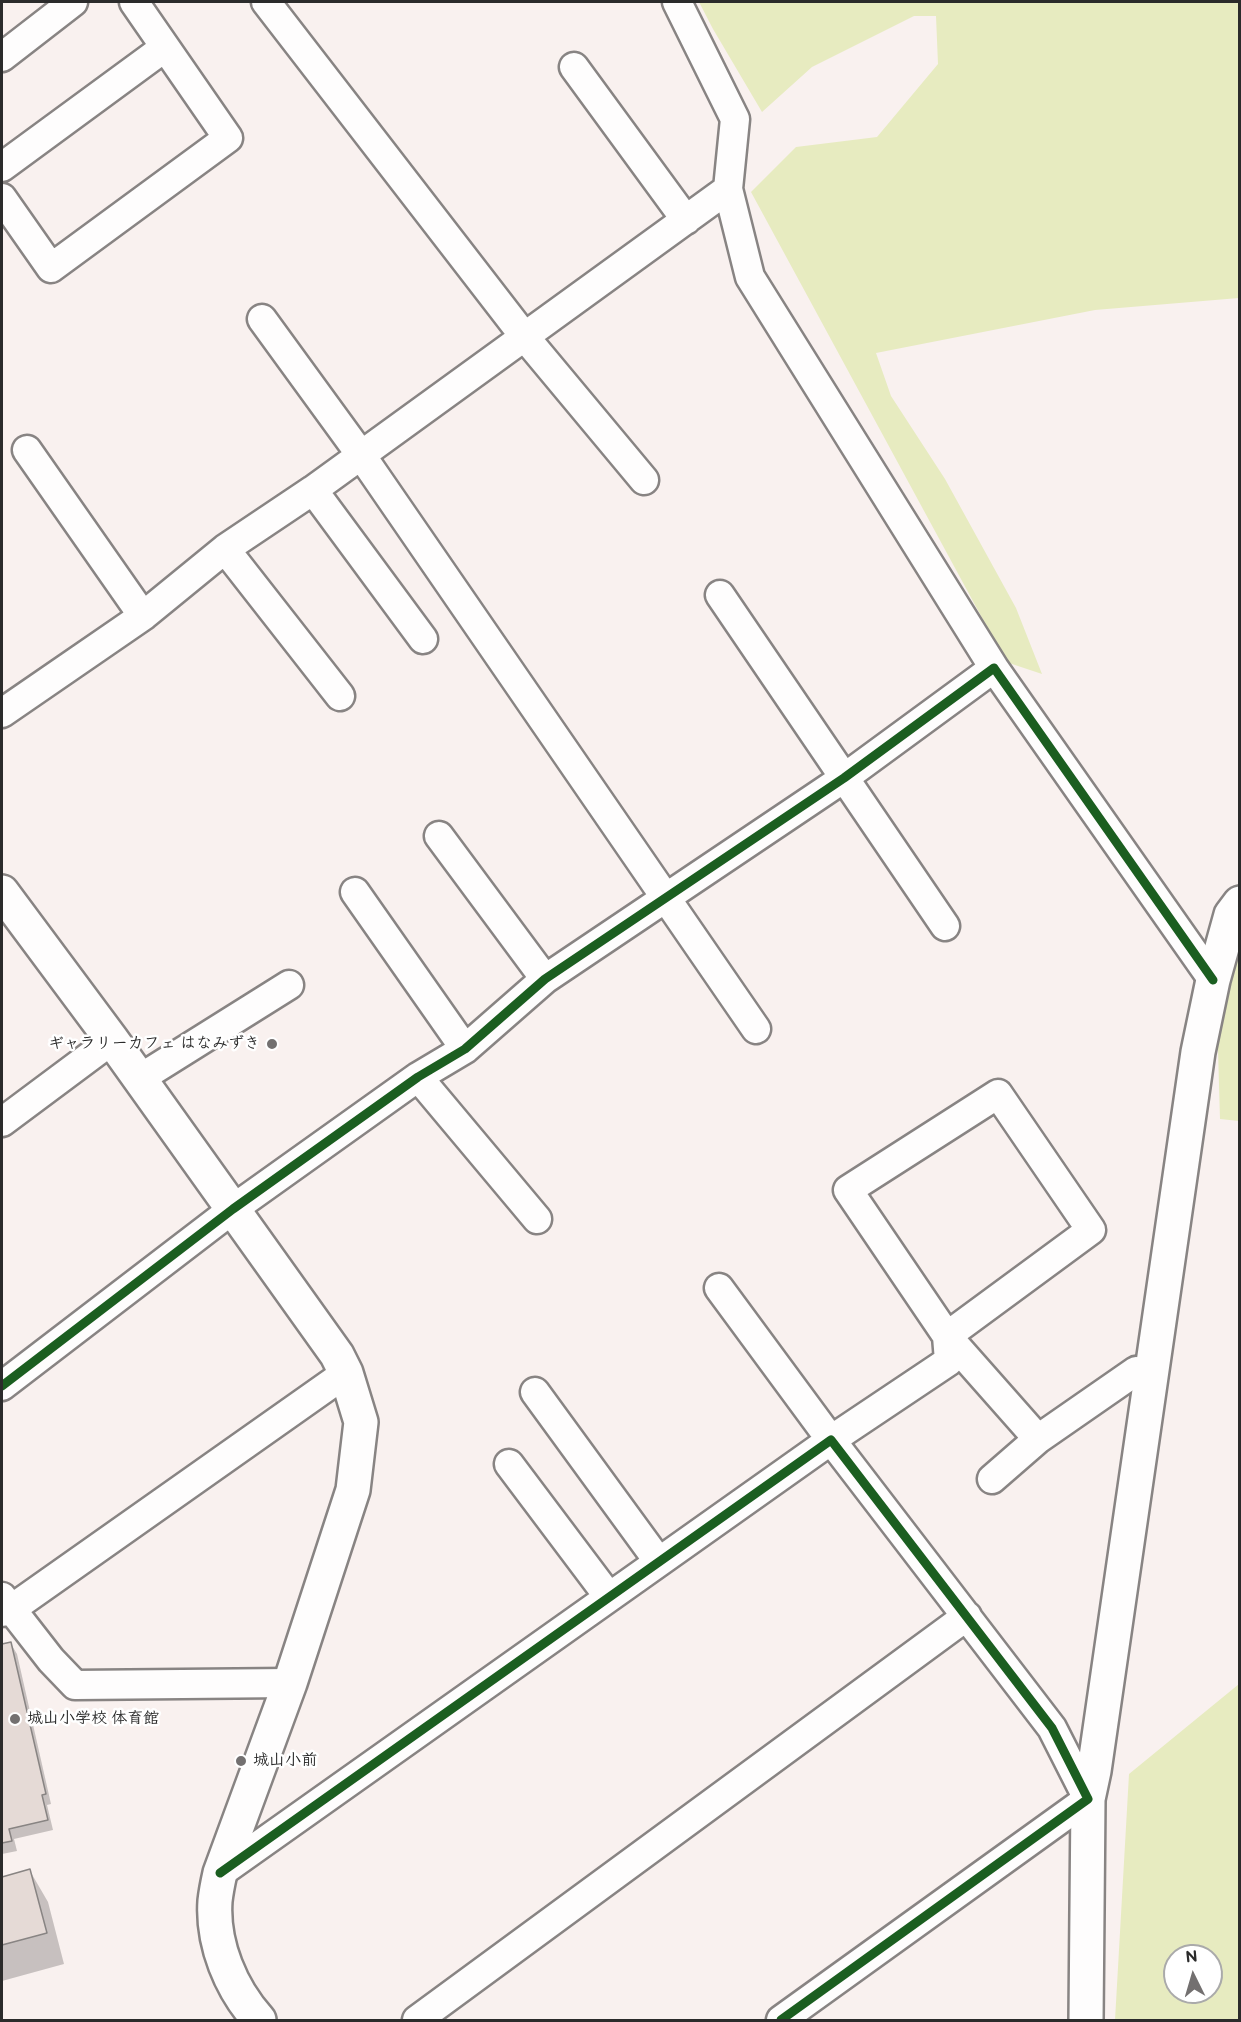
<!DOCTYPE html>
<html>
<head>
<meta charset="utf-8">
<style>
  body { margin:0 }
  #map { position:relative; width:1241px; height:2022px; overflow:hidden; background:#f9f1ef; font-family:"Balsamiq Sans",sans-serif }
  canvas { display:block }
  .frame { position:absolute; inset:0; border:3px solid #2b2b2b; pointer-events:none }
  .north { position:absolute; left:1163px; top:1944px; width:60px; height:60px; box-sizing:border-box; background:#fff; border:2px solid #aaa; border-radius:50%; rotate:355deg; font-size:16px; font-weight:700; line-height:24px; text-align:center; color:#2b2b2b }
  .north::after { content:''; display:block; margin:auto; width:21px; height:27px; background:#737070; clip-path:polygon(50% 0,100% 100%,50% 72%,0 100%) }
</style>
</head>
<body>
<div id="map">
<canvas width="1241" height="2022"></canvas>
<div class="frame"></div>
<div class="north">N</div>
</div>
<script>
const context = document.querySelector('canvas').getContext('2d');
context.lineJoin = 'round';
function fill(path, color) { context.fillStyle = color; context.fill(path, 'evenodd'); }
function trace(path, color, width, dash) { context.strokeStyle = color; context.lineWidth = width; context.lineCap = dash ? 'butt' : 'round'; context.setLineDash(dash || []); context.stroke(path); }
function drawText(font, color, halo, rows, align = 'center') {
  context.font = font + ' "Balsamiq Sans","Klee One",sans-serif'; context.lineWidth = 5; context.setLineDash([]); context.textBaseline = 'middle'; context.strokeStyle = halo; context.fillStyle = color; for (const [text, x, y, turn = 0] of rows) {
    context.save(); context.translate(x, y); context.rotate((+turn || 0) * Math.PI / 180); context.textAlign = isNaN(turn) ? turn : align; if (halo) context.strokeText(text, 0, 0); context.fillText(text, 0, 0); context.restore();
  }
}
const green = new Path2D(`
  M699,2H1239V298L1095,310L876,353L891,396L945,479L1016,608L1042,674L1006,662L751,192L796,147L877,137L938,64L936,16H914L812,67L762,112L713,29Z
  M1239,945V1121L1220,1119L1217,1015Z
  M1239,1684V2020H1115L1129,1774ZM1175,1956H1211V1992H1175Z`);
const shadow = new Path2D(`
  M11,1644L17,1654L51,1804L47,1805L53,1830L14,1839L17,1851L2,1854V1646Z
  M30,1871L48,1902L64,1964L2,1981V1878Z`);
const building = new Path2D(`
  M11,1642L46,1794L42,1795L48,1820L9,1829L12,1841L2,1843V1644Z
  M30,1869L47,1933L2,1945V1877Z`);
const street = new Path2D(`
  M266,2L524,336L644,480
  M677,2L735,119L728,189L750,277L994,668
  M2,57L73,2
  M574,67L686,220
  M2,167L164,48
  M2,198L51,268L228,138L134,2
  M262,319L361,455L756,1029
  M27,450L143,616
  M313,490L423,639
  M225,549L340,696
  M720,595L945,926
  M2,713L143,616L225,549L313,490L728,189
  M439,836L545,979
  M355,892L465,1049
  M418,1077L537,1219
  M139,1079L289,985
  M2,1122L112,1040
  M719,1288L831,1440L949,1361L947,1336L1091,1230L998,1094L848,1190L947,1336L1038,1439
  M2,1386L233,1209L418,1077L465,1049L545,979L844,778L994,668L1213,980
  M535,1392L659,1562
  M509,1464L609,1597
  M992,1479L1038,1439L1136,1371L1152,1378
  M2,1597L51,1660L75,1685L290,1683
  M2,1612L10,1610L346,1373
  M220,1873L831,1440L1052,1728L1088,1799L781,2020
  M417,2020L967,1616`);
const secondary = new Path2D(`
  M2,892L112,1040L337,1355L346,1373L361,1422L353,1490L290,1683L220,1873C218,1882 216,1892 215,1901C212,1944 231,1989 259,2020
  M1086,2020L1088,1799L1094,1771L1198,1052L1213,980L1231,915L1240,903`);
const cycleway = new Path2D(`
  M2,1386L233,1209L418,1077L465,1049L545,979L844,778L994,668L1213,980
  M220,1873L831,1440L1052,1728L1088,1799L781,2020`);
const markers = [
  [272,1044,6,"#737070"],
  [15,1719,6,"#737070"],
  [241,1761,6,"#737070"]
];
const poiNames = [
  ["ギャラリーカフェ はなみずき",260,1044,"right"],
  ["城山小学校 体育館",27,1719],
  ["城山小前",253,1761]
];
fill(green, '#e7ebc0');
fill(shadow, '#0003');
fill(building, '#e5dad6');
trace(building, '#888483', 1.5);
trace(street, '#888483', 33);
trace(secondary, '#888483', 38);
trace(street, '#fefdfd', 28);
trace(secondary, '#fefdfd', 33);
trace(cycleway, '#1b5e20', 9);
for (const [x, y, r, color] of markers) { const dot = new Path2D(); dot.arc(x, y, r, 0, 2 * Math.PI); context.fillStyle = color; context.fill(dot); trace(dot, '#fff', 2); }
drawText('bold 16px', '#2b2b2b', '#fff', poiNames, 'left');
</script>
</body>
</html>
